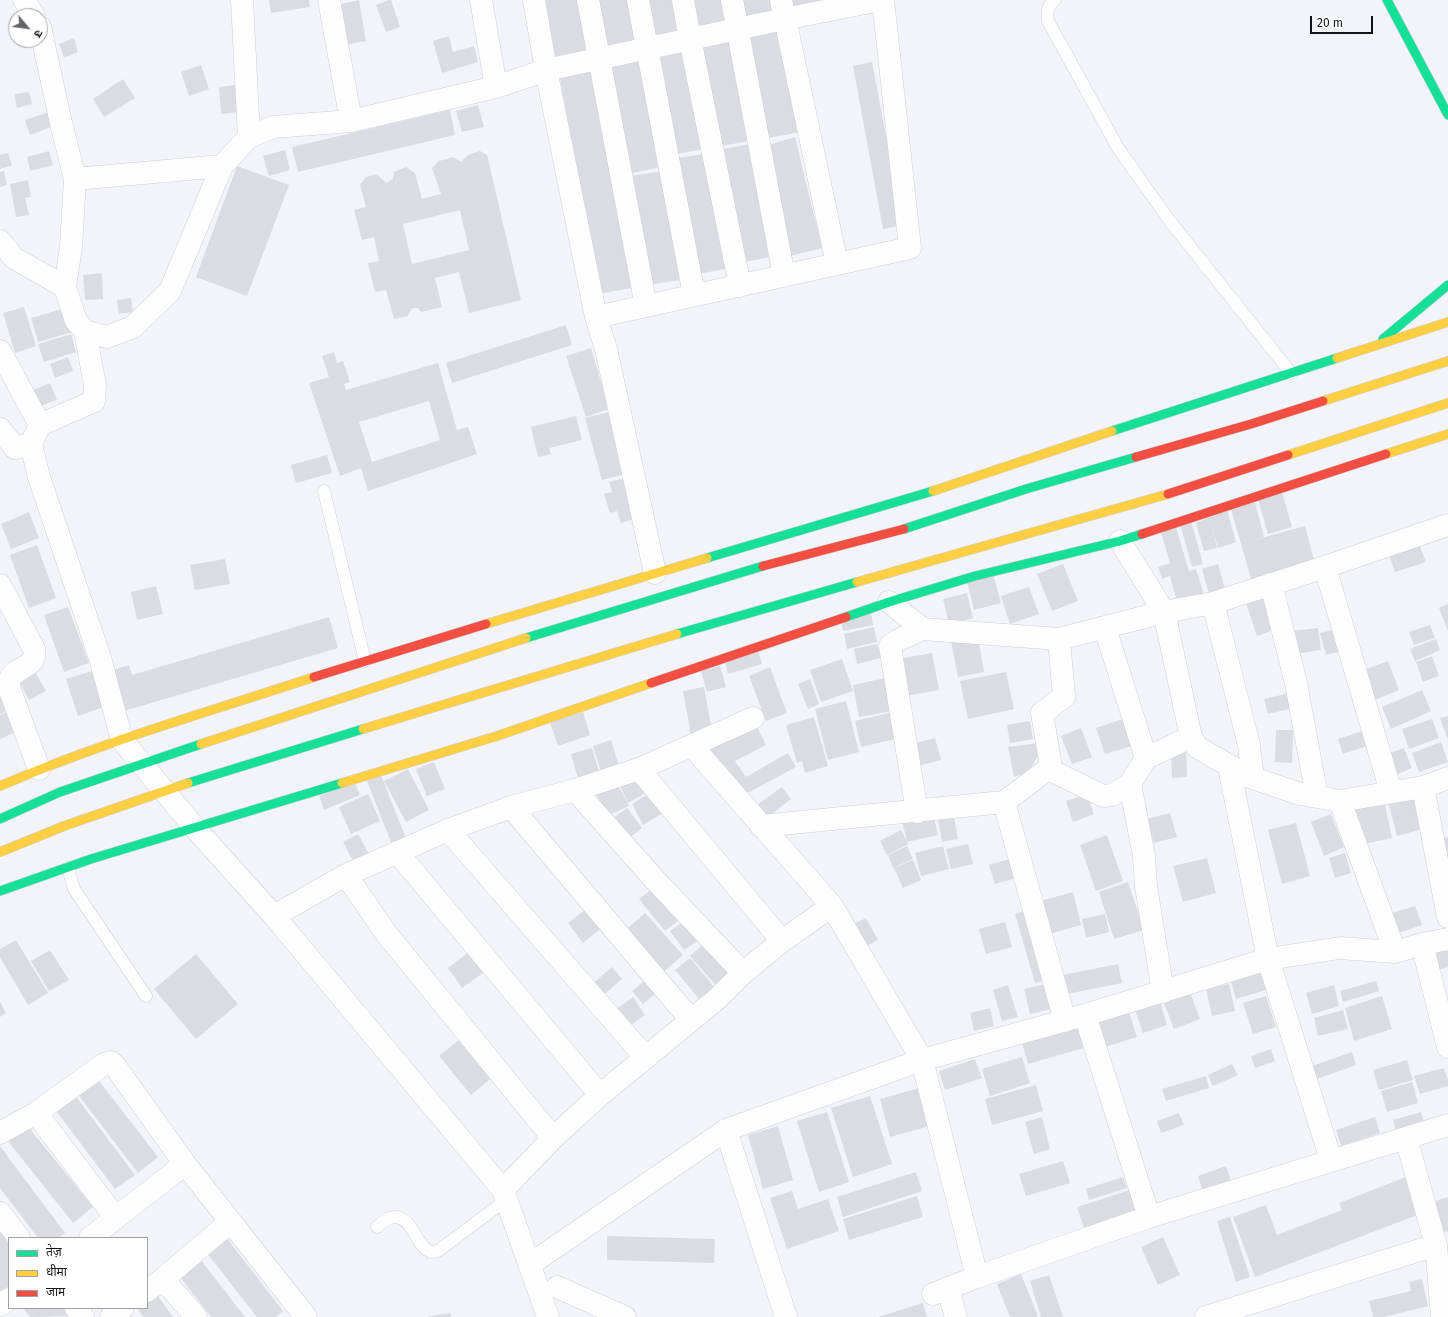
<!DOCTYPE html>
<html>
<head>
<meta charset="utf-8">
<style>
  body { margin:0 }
  #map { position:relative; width:1448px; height:1317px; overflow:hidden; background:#f2f4fa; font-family:"Fira Sans","Noto Sans Devanagari",sans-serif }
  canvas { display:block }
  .legend { position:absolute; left:8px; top:1237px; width:140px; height:72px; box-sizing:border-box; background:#fff; border:1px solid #a1a1a4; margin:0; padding:5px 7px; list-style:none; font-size:12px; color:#13151b }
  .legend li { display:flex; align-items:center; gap:8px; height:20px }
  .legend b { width:20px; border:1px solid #a1a1a4 }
  .north { position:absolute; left:8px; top:8px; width:40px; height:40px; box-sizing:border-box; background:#fff; border:1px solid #a1a1a4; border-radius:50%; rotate:119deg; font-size:11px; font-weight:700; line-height:16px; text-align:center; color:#13151b }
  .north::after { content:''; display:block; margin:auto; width:14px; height:18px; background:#616369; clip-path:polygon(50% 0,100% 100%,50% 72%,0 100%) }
  .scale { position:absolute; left:1310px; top:16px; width:63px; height:18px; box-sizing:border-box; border:2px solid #13151b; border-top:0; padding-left:5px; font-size:12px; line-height:14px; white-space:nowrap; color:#13151b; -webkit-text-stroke:3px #fff; paint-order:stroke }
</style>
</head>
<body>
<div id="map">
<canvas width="1448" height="1317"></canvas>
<ul class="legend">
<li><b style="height:5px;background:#16e098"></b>तेज़</li>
<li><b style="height:5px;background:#ffcf43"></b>धीमा</li>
<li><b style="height:5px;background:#f24e42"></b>जाम</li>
</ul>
<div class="north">उ</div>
<div class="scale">20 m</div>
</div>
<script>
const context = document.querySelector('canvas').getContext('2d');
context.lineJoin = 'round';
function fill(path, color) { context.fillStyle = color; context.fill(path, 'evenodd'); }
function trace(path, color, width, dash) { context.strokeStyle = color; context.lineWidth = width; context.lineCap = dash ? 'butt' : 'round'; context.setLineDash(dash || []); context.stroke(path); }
const building = new Path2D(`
  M269,0H309L310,7L271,13Z
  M359,0L366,41L344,45L336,5Z
  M389,0H391L400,27L386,32L376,5Z
  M542,0H582L591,53L552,60Z
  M591,0H633L641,43L600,51Z
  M641,0H678L684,35L648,41Z
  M687,0H728L732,25L692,32Z
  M736,0H779L782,12L740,21Z
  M785,0H828L787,10Z
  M781,25L801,132L763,139L743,32Z
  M449,36L453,52L474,46L478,62L442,73L433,41Z
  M74,38L78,52L64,58L59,44Z
  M730,40L755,140L716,147L699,46Z
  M690,51L708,148L672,155L653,59Z
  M645,59L666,166L627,174L606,67Z
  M872,62L903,225L883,229L853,66Z
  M201,65L209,89L189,96L181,72Z
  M594,66L637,287L598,294L559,72Z
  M123,79L135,98L104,117L93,99Z
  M235,85L237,112L221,114L219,87Z
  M29,92L32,104L17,108L14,94Z
  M478,105L484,127L462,132L456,111Z
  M450,110L455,135L298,172L292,147Z
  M49,112L54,126L30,135L25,120Z
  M795,137L822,248L786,257L766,146Z
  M749,144L775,256L740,263L719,150Z
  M285,150L290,170L269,176L263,156Z
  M49,151L53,165L30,171L27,157Z
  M480,151L487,155L521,300L469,313L459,272L435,278L442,307L421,312L418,308H412L408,316L394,319L386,290L375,292L368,263L379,261L374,237L362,240L354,210L366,207L360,185L366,177L377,174L386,183L393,179L394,172L406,167L415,173L422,199L441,194L432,168L439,161L453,157L461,162L468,155ZM460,210L469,250L412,264L403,224Z
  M8,153L12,165L0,169V155Z
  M710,153L731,268L692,275L671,159Z
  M237,166L289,185L247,296L196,277Z
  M669,170L686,279L647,285L630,176Z
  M4,171L7,185L0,187V172Z
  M28,180L31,197L25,198L29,215L16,217L10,184Z
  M102,273L103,299L85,300L83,275Z
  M131,298L133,312L119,314L117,300Z
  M24,307L36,346L15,353L3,313Z
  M65,308L72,332L38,342L31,318Z
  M566,325L572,345L452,383L446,363Z
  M71,334L76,352L44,362L38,344Z
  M591,348L609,409L586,417L566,356Z
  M334,352L337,363L343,361L350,382L344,384L346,390L438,363L457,430L468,427L477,454L368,491L361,468L340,476L309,383L329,377L322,356ZM429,401L440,440L372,462L359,422Z
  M68,357L73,371L55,378L50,364Z
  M50,383L57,400L35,408L28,392Z
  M608,412L625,474L602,480L585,418Z
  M576,416L582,440L549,448L551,454L538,457L531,427Z
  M327,455L332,473L296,483L291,465Z
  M626,478L637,518L621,523L617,511L610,513L604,494L612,492L609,482Z
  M1282,492L1292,527L1268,534L1258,499Z
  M1254,499L1264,537L1251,541L1305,526L1316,568L1253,585L1230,506Z
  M1227,510L1236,542L1218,548L1211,524L1217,548L1204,551L1196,523Z
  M29,512L39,538L11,549L1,524Z
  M1191,521L1203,564L1192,567L1180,524Z
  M1175,524L1189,571L1196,569L1206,601L1179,609L1170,576L1162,579L1158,567L1170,563L1160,529Z
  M1419,544L1426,562L1395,572L1389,554Z
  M37,545L56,598L29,608L10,555Z
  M225,559L230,584L195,590L190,565Z
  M1063,564L1078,601L1052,611L1037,574Z
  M1218,564L1227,596L1211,601L1202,569Z
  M993,574L1001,603L974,610L967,581Z
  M156,586L163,614L137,620L131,592Z
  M1029,587L1039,614L1010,624L1001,596Z
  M967,593L973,618L949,624L943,599Z
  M1266,594L1277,629L1257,636L1245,600Z
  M1448,604V631L1439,608Z
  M68,607L89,663L64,672L44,615Z
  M871,612L873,625L843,631L841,619Z
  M329,617L338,648L124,711L113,670L129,665L132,675Z
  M1430,625L1435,638L1414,645L1409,632Z
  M874,627L877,642L847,649L844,634Z
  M1318,628L1321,650L1295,654L1292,631Z
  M1337,629L1342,651L1326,655L1320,633Z
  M978,637L984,672L958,677L951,641Z
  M1436,639L1440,650L1415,661L1410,649Z
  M877,644L881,658L857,664L854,649Z
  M758,651L762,664L728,674L725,661Z
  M932,653L939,690L905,696L898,659Z
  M1432,656L1439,676L1423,682L1416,662Z
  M842,659L853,691L821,702L810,670Z
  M1388,661L1399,690L1375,700L1364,670Z
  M720,666L726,687L707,692L701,671Z
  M770,667L787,713L766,721L749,676Z
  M92,671L104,707L78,716L66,679Z
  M35,672L46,691L29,700L19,681Z
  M1006,672L1014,709L968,719L960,681Z
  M885,678L892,711L859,717L853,685Z
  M810,679L819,704L808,709L798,684Z
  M704,687L712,731L691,735L683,691Z
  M1422,690L1431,711L1391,729L1382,707Z
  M0,691L15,708L0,714Z
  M1294,692L1298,707L1268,714L1264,699Z
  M846,701L859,752L828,760L815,709Z
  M15,709L23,729L0,739V715Z
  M583,712L590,735L558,746L550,722Z
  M893,712L899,738L861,747L855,721Z
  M1448,716V740L1440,718Z
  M814,717L828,766L805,773L802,761L797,763L786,725Z
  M1126,718L1135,745L1105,754L1096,728Z
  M1432,719L1439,738L1409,749L1402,729Z
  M1030,721L1033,739L1010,743L1007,725Z
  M756,725L766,745L735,761L746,777L788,753L796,767L742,796L704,753Z
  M1081,728L1092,757L1072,764L1061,736Z
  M1276,730H1293L1292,763L1275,762Z
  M1365,730L1370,745L1343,754L1338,739Z
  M935,738L941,760L914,767L908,745Z
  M611,740L619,766L601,772L593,746Z
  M1441,742L1448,762L1419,772L1412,753Z
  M1039,743L1038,756L1029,771L1014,777L1008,747Z
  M592,748L599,772L578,778L571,754Z
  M1404,748L1412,768L1393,776L1385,755Z
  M1186,749L1187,777L1172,778L1171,750Z
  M434,762L445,789L427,796L416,769Z
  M408,769L429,810L406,822L384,781Z
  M637,774L646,793L628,803L619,783Z
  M381,775L407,841L393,847L367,781Z
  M354,781L360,795L324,810L319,796Z
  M617,783L629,806L607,816L596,793Z
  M782,787L791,799L768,817L758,804Z
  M651,792L663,813L643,825L632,804Z
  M1417,793L1426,828L1397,836L1388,801Z
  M368,794L380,821L351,834L339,807Z
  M1087,794L1094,814L1073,822L1066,801Z
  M1384,800L1392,838L1359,845L1350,808Z
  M627,808L642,828L624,842L609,821Z
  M953,811L958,839L942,842L937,814Z
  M933,813L938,835L907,842L902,820Z
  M1170,813L1177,837L1154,843L1147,819Z
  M1331,814L1344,847L1324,856L1311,822Z
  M1296,823L1310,876L1282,884L1268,830Z
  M901,830L908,844L887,855L880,841Z
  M358,834L369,854L354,863L343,842Z
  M1107,835L1123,881L1096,891L1080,845Z
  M1448,837V854L1442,856L1437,841Z
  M968,844L973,864L951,869L946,849Z
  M907,846L913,859L893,868L888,855Z
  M943,846L949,869L921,876L915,853Z
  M1345,853L1351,873L1335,878L1329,858Z
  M1016,857L1022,876L995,884L989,865Z
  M1207,858L1216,893L1183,902L1173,866Z
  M913,860L921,880L903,888L894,868Z
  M1128,882L1144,930L1114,939L1099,892Z
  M655,887L680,919L665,931L639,899Z
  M1073,892L1081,925L1049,934L1040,901Z
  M590,906L605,925L583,943L568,923Z
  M1415,906L1422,925L1395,934L1389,914Z
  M1032,909L1052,978L1035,983L1015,914Z
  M645,913L683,955L661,974L623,932Z
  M1105,914L1109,932L1086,938L1082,919Z
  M866,918L878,940L864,947L852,925Z
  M686,920L700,939L684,950L670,931Z
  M1005,922L1012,947L986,954L979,929Z
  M16,940L48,993L28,1005L0,957V949Z
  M705,943L734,976L719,989L690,956Z
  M1448,947V967L1431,972L1426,953Z
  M50,950L69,980L49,991L31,961Z
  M472,950L487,970L462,988L448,968Z
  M196,954L238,1004L196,1039L154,989Z
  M690,958L719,993L704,1005L675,970Z
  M1118,964L1122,983L1062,995L1058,976Z
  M612,967L622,979L601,997L591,985Z
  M1259,969L1266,990L1236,999L1230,978Z
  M648,978L659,991L643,1004L632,991Z
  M1376,981L1379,991L1343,1002L1340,991Z
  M1049,983L1055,1008L1030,1014L1024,989Z
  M1229,984L1235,1011L1212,1016L1206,989Z
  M1008,985L1018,1017L1002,1021L993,990Z
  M1334,985L1339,1006L1312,1014L1306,993Z
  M1188,987L1200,1019L1174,1029L1162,998Z
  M1266,996L1276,1027L1253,1034L1243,1003Z
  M1382,996L1392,1029L1354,1041L1345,1008Z
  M633,997L645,1015L627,1028L615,1010Z
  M1159,998L1167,1025L1143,1033L1134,1007Z
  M0,1002L6,1013L0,1017Z
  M1127,1006L1137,1037L1105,1047L1095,1017Z
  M990,1008L994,1026L974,1031L970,1013Z
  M1343,1010L1348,1029L1318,1036L1314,1018Z
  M1079,1022L1087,1047L1028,1064L1021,1039Z
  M463,1037L494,1076L471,1095L439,1056Z
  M1271,1049L1275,1061L1255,1068L1251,1056Z
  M1352,1052L1356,1065L1317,1079L1312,1066Z
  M1022,1057L1030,1083L990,1096L982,1069Z
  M975,1059L982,1078L945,1090L939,1071Z
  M1407,1060L1413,1080L1379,1090L1373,1070Z
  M1232,1064L1238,1075L1213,1086L1208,1075Z
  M1444,1068L1448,1080V1086L1420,1094L1414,1076Z
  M1206,1076L1209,1088L1166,1101L1162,1089Z
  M96,1077L158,1157L138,1173L76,1092Z
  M1412,1082L1418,1103L1387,1112L1381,1091Z
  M1036,1085L1043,1111L992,1125L985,1099Z
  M923,1087L933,1125L890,1137L880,1099Z
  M74,1094L135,1175L115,1189L54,1108Z
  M870,1096L892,1164L853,1177L831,1108Z
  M827,1112L849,1182L819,1192L797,1121Z
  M1421,1112L1425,1126L1397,1134L1393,1120Z
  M1179,1113L1184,1125L1161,1133L1157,1121Z
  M1042,1117L1050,1149L1034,1154L1025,1122Z
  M1375,1117L1380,1133L1341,1146L1336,1130Z
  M26,1124L93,1207L73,1223L4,1136Z
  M778,1126L793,1180L763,1189L748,1135Z
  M0,1146L65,1233L58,1238H38L0,1188Z
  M1063,1161L1070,1183L1026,1196L1019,1174Z
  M1226,1166L1231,1181L1203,1191L1198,1176Z
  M916,1172L922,1191L843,1217L837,1197Z
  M1123,1177L1127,1188L1089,1200L1086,1189Z
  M1406,1177L1420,1214L1255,1277L1233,1217L1266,1205L1277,1235L1342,1210L1339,1203Z
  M1133,1189L1141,1216L1086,1234L1077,1207Z
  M792,1191L798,1209L828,1199L839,1231L787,1249L770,1198Z
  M917,1196L923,1217L849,1240L843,1219Z
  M1448,1197V1231L1442,1233L1432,1202Z
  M1230,1217L1250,1277L1236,1282L1217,1221Z
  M0,1230L9,1244V1286L0,1292Z
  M607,1236L715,1239L714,1263L607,1260Z
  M226,1237L283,1311L276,1317H257L206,1252Z
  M1163,1237L1180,1275L1158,1285L1141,1247Z
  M201,1260L245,1317H211L180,1277Z
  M1021,1274L1038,1316L1036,1317H1010L997,1284Z
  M1049,1275L1063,1317H1041L1030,1281Z
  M1422,1279L1428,1306L1384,1317H1373L1369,1301L1411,1291L1409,1282Z
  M157,1295L173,1317H143L138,1309L139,1308H147V1302Z
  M923,1303L927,1317H878Z
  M23,1308H63L71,1316L30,1317Z
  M450,1313L451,1317H429V1316Z`);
const lane = new Path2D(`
  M1055,0C1047,5 1047,13 1048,21L1118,148L1169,220L1291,373
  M324,491L365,661
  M68,868L74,889L146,996
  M377,1227C381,1224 385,1219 390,1218C412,1211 415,1247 431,1252C432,1252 437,1251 438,1251L506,1200`);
const street = new Path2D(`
  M24,0L34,16
  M329,0L351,121
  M481,0L496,87
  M534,0L546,70L596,317L606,349L655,573
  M588,0L646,306
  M638,0L694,295
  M683,0L690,39L740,286
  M732,0L784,276
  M781,0L837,264
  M40,27L61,123L75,179L71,247L65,287L76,321L85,331L107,337L133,327L170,291L222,166L249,137L242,0
  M249,137L273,127L351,121L496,87L546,70L784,19L880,0
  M75,179L222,166
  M0,241L14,258L65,287
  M596,317L910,248L883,0
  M85,331L95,385L94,401L40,425L31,444L39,477L100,658L122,740L194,827L274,916L503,1190L548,1317
  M0,351L40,425
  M0,429L15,448L31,444
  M1120,541L1164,612L1191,737
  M1325,567L1391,792
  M1271,584L1296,683L1317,797
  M0,585L34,649C38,669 16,665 10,679C9,681 9,685 9,688L39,769
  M889,602L923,629L1059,639
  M1213,603L1249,745L1253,778
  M1105,628L1146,758
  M692,746L832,906L922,1060L977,1277
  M1229,767L1268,959L1331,1160
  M639,769L782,941
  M1048,769L1103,796L1112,795L1130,784L1146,758L1191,737L1197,747L1247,776L1300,794L1340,801L1423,787L1448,778
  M1130,784L1144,856L1146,886L1163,992
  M1423,787L1448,917
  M575,790L656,881L743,973
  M1340,801L1395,952
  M1004,802L1065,1021
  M511,807L691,1020
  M917,812L890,646L896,641L923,629
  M761,826L1004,802L1051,767L1042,713L1064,697L1059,639L1164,612L1213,603L1325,567L1448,525
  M448,830L646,1058
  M397,852L600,1095
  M346,875L385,932L553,1138
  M274,916L346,875L448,830L511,807L575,790L639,769L753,718
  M1422,944L1448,1047
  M1085,1015L1149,1217
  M36,1113L115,1217
  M726,1130L786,1317
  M0,1133L36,1113L104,1064L111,1062L115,1066L185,1164L306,1317
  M1406,1138L1436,1245L1442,1317
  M503,1190L553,1138L600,1095L718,998L743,973L782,941L832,906
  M0,1213L19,1238
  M90,1238L185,1164
  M529,1265L726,1130L922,1060L1085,1015L1268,959L1340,948L1395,952L1422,944L1448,939
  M163,1279L196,1317
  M557,1287L625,1317
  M948,1289L956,1317
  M147,1291L163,1279L230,1222
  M933,1294L977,1277L1149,1217L1448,1125
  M0,1305L9,1299
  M76,1308L83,1317
  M111,1317L123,1308
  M1206,1317L1436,1245`);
const fast = new Path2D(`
  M1387,0L1448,115
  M1383,339L1448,285
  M1112,431L1337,358
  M904,529L1026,489L1136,457
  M707,558L933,491
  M846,617L889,602L975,576L1120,541L1142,534
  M677,634L857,582
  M526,638L763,566
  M188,783L363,729
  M0,819L60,792L201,744
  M0,891L91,859L342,783`);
const slow = new Path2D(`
  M1337,358L1448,322
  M1323,401L1448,361
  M1386,454L1448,434
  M1288,455L1448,403
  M933,491L1112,431
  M857,582L1168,494
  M486,624L707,558
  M363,729L677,634
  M201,744L526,638
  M342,783L497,736L651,683
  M0,786C101,742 209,712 314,677
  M0,852L64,826L188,783`);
const jam = new Path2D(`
  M1136,457L1251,424L1323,401
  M1168,494L1288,455
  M1142,534L1386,454
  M763,566L904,529
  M314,677L486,624
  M651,683L846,617`);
fill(building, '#dadce2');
trace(lane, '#cecfd5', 13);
trace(street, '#cecfd5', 23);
trace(fast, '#cecfd5', 10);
trace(slow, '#cecfd5', 10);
trace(jam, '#cecfd5', 10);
trace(lane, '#fdfdfe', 12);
trace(street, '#fdfdfe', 22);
trace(fast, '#16e098', 9);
trace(slow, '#ffcf43', 9);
trace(jam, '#f24e42', 9);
</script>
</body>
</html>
